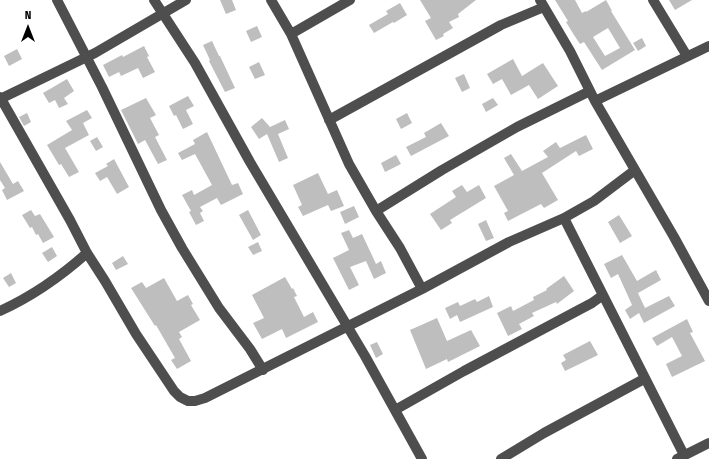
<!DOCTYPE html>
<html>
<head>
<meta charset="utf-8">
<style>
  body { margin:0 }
  #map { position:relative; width:709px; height:459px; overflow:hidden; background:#fff; font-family:"Fira Sans Condensed",sans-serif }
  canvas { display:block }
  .north { position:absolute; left:8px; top:8px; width:40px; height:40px; -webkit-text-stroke:3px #fff; paint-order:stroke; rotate:0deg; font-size:11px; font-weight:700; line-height:16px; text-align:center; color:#000 }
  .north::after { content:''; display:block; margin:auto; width:14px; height:18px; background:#000; clip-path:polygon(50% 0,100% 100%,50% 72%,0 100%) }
</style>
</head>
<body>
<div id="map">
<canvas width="709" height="459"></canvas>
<div class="north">N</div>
</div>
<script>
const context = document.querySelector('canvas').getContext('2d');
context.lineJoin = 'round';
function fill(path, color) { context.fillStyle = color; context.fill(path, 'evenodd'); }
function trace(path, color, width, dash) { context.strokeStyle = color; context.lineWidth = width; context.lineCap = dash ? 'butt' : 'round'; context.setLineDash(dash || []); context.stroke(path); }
const building = new Path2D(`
  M220,0H232L236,10L226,14Z
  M420,0H476L458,14L459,17L449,22L453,28L443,34L444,36L436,40L425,21L431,18Z
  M555,0H575L582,13L586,11V12L606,0L612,11H611L635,50L602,70L584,42L580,44L574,35L566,22L568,21ZM608,28L620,48L605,56L593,37Z
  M669,0H692L675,10Z
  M400,3L407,15L394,23L393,22L374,33L369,25L388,14L386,11Z
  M257,26L262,37L251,42L246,31Z
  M642,38L646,46L638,51L633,43Z
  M212,41L219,56H220L235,88L225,92L209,61L210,60L203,45Z
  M144,46L149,56L147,57L155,72L143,78L138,68L121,76L119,72L109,77L103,65L122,55L123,57Z
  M17,49L22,59L9,66L4,56Z
  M513,59L522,76L543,63L558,86L538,99L529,85L511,95L502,79L493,84L487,74Z
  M259,62L265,75L255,79L249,67Z
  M464,74L470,88L462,92L455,78Z
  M67,79L74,91L64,98L68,104L59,108L55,100L49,103L43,93Z
  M188,96L194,106L186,110L193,124L183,129L176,115L174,116L169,106Z
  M146,98L156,115L150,118L159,135L155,137L167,160L158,164L145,140L138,144L121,110Z
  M493,98L498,105L486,112L482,104Z
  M87,110L92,118L83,123L89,135L65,148L79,172L69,177L61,164L59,165L47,145L72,130L66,121Z
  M27,113L31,122L24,126L19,117Z
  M407,113L412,123L401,129L396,119Z
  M262,118L270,127L285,120L289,129L278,134L288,158L279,162L267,134L259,139L251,127Z
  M441,123L449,136L411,156L406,147L426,137L424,133Z
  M207,132L232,185L238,183L243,194L221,205L217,198L200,207L203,211L200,213L204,221L196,225L189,212L191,211L182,195L192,190L194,195L212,185L195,154L182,160L178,153L195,144L193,140Z
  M586,135L593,149L579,156L576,151L542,173L558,200L544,208L541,204L508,221L504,213L508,211L494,186L514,175L504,158L511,154L522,171L548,157L543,151L556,142L560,148Z
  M97,137L103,147L96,151L90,141Z
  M396,155L401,164L385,172L381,163Z
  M114,159L129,187L117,194L107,177L100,181L95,173L108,166L106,164Z
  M0,162L13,184L18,181L24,191L7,200L2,190L5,188L0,180Z
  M318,173L328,194L337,190L344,206L331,211L328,205L303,216L298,207L302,205L293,185Z
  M462,185L467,192L479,185L486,198L450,220L452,223L441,230L430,214L456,197L452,191Z
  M354,206L359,217L345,224L340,212Z
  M31,210L35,216L40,214L54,237L43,243L38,234L36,235L32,227L30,228L22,215Z
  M248,210L261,235L253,240L239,215Z
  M619,215L632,236L620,243L608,222Z
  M486,220L494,238L486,241L478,224Z
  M349,230L353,238L362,234L376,264L381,261L386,273L374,279L366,261L350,267L359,285L349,290L333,258L349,250L341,233Z
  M258,242L262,251L253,255L248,247Z
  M52,247L57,256L48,262L42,253Z
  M622,255L637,281L656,270L661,280L638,293L645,308L669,296L675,306L644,323L639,313L630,319L625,310L632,305L618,274L611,278L604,264Z
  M123,256L128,264L116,270L112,263Z
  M11,273L16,283L9,287L3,278Z
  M564,276L574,291L557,304L556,302L532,313L534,316L519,324L522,329L508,336L497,313L511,306L513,311L534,300L533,297L547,290L546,289Z
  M285,277L292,289L293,288L297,296L294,297L304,317L313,312L318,322L286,338L282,329L262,339L253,323L264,318L252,295Z
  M164,278L177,301L188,295L193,304L191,305L200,320L179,332L182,337L179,339L191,361L177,369L171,360L175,358L156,325L155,326L131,288L142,282L146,288Z
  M489,296L493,307L460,322L457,315L450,319L445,308L458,302L460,306L475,299L477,302Z
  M437,318L447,341L471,330L480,346L448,362L447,359L426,369L410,330Z
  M687,319L693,332L690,333L705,361L672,377L666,364L682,356L672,337L657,346L652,338Z
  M590,341L598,355L565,371L561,363L566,360L563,355Z
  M377,342L383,354L376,358L370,345Z`);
const minor = new Path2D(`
  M57,0L102,87L161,210L182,248L219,308L250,349L263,370
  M154,0L195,63L250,162L365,356L422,459
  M271,0L291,34L349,164L376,211L400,248L422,289
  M540,0L570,51L595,101L674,237L709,301
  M653,0L687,56
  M291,34L350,0
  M0,97L70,220L87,253L105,281L136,334L174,391L180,397L188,401H195L205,398L422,289L509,242L564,218L594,201L635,170
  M0,99L95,53L186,0
  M595,101L709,46
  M329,120L501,25L544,7
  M376,211L442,170L517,127L590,91
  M564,218L684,455
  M0,311C33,296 60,277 87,253
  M395,410L464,371L575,312L592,303L603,295
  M501,459L544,433L644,379
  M677,459L709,443`);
fill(building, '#bebebe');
trace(minor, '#4e4e4e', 10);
</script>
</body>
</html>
